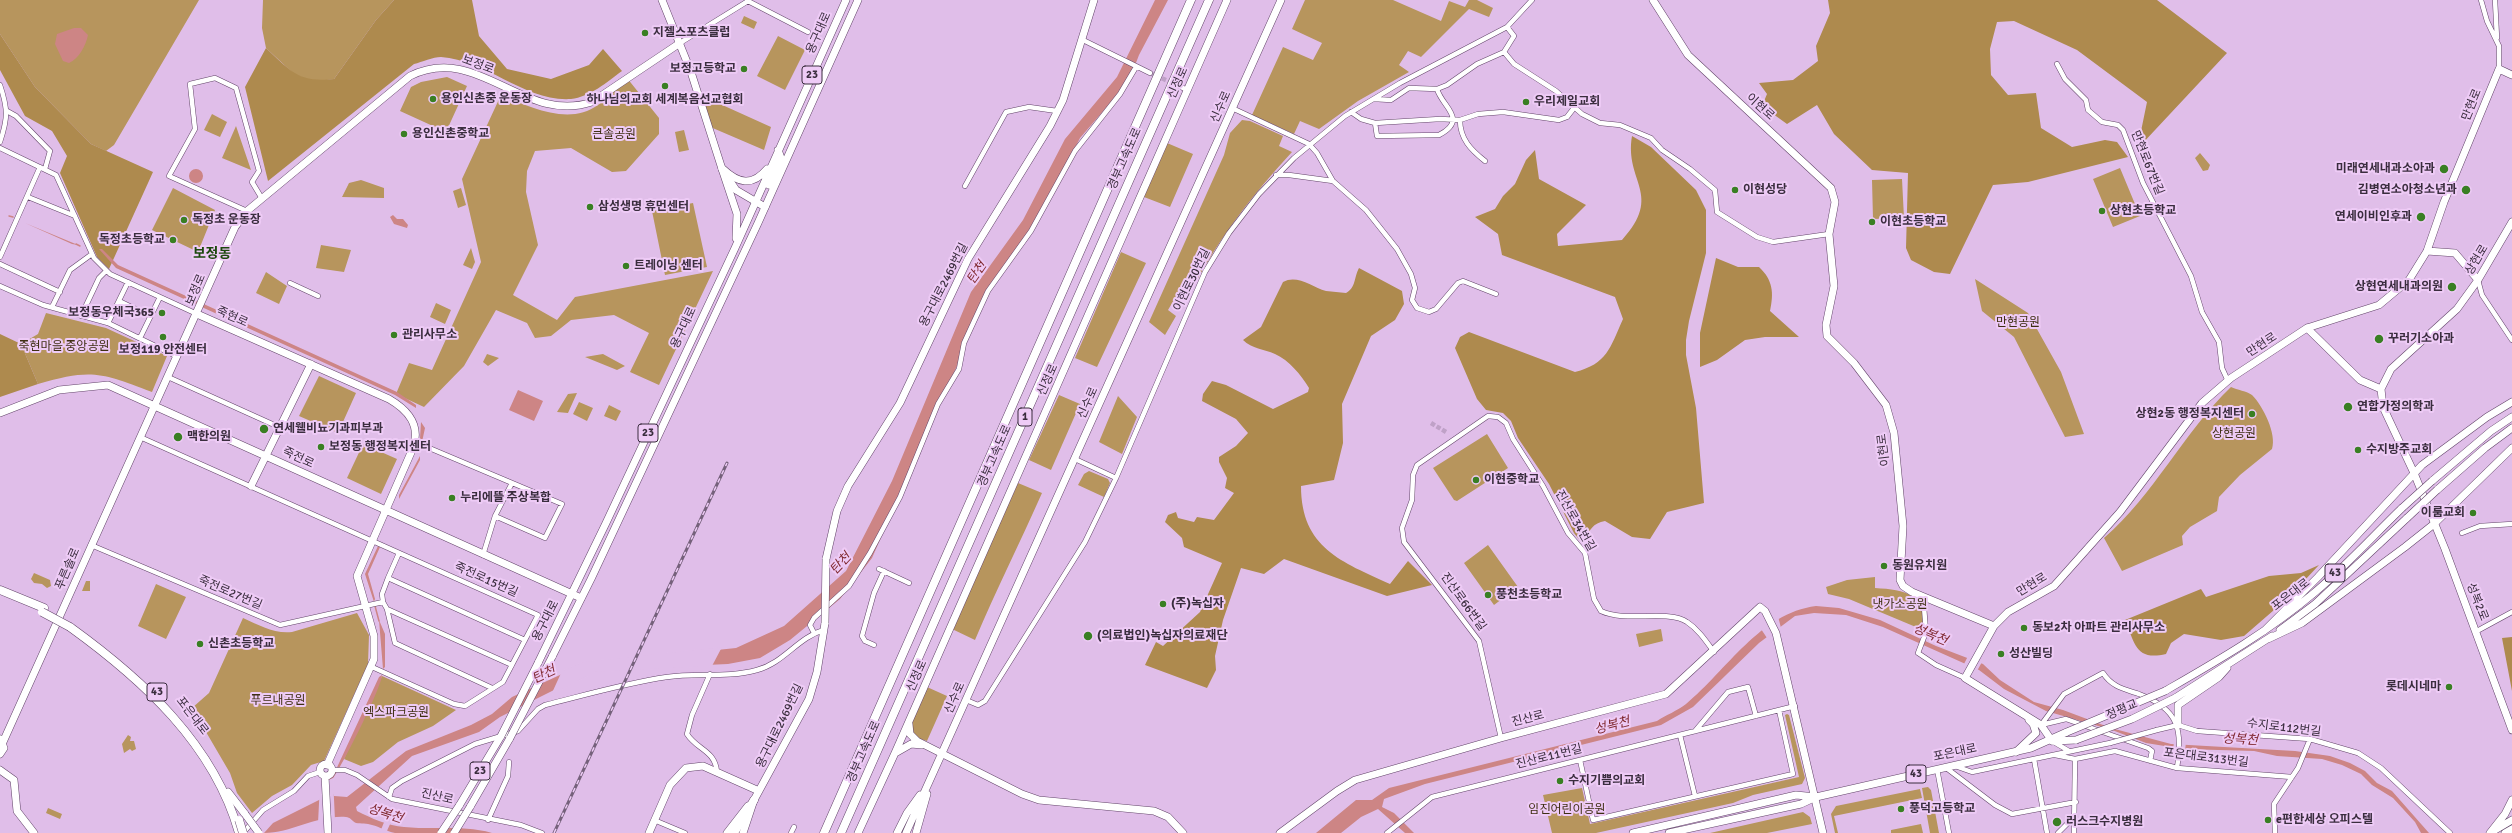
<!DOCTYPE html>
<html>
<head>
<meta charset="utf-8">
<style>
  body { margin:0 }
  canvas { display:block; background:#e0bee9 }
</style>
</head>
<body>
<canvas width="2512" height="833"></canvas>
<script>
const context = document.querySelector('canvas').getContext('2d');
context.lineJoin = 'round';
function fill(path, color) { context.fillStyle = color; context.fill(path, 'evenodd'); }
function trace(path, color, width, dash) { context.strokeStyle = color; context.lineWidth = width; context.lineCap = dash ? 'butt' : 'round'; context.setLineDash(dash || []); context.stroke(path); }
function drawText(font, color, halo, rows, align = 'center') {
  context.font = font + ' Signika,"Noto Sans KR",sans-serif'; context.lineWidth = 4; context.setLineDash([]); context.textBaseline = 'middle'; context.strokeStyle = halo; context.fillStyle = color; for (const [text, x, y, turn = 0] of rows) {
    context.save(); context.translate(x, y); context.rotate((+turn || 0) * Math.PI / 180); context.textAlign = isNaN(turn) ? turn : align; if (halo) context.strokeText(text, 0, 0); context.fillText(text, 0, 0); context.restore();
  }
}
const green = new Path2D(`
  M0,0H199L114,145L106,151L91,144L35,87L0,34Z
  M263,0H394L376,20L334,79L313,82L294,74L266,48L262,28Z
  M1305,0H1393L1441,21L1449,1L1465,7L1469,0H1477L1493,8L1489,17L1469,9L1421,57L1408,51L1399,65L1409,72L1358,101L1319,129L1300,121L1294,134L1252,115L1283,47L1313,60L1322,43L1292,29Z
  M744,16L757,22L754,29L741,23Z
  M778,36L805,50L785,90L757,76Z
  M447,77L467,86L446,132L400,111L411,87L421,82Z
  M627,78L659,118V134L626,171L612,172L571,148L535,151L527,171L526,192L538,245L513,295L557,320L575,297L713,271L659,385L630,372L649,333L614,315L571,320L551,336L535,338L527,323L496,310L464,366L424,407L396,394L409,363L432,370L481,262L462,179L501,95C530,107 569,126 598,105C609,98 618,87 627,78Z
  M698,94L771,127L764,150L708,126Z
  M212,114L227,122L220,137L204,130Z
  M1242,120L1250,121L1283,136L1279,146L1292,152C1250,198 1222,234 1192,289L1182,286L1168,310L1176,316L1165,335L1149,322L1224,155L1230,133Z
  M236,126L251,170L222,158Z
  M684,130L689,150L679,152L675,132Z
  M1167,143L1193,154L1170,207L1144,197Z
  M2200,153L2210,165L2208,170L2203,171L2195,158Z
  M2120,168L2140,216L2113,227L2093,179Z
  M1902,179L1904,218L1873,219L1872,180Z
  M361,180L384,188V198L342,197L349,183Z
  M173,188L215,210L198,252L152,230Z
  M461,188L466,205L458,208L453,191Z
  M693,203L707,267L665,275L652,211Z
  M321,245L351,250L344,272L316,268Z
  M471,248L475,262L472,269L463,265Z
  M1121,252L1146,263L1097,367L1075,358Z
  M266,272L287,286L279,304L256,293Z
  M1975,279L2028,313L2061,372L2084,434L2065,437L2014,337L1982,311Z
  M436,303L451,310L445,324L430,317Z
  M46,313L106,328L167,356L152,392C102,373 92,368 38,384L21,344L38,334Z
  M487,354L499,358L488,366L483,362Z
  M603,354L625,366L617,370L585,357Z
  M319,376L356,393L338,433L299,416Z
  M2231,387C2237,390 2247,391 2252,395C2263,406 2277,434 2272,449L2240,475L2219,497L2217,511L2190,527L2182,536L2183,545L2122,571L2104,538C2154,495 2183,433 2231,387Z
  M577,393L568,413L557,412L568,394Z
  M1059,395L1080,404L1051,470L1029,460Z
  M1118,396L1137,417L1122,454L1099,442Z
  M579,402L593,408L587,421L573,414Z
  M609,405L621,411L616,421L604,416Z
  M1487,434L1508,468L1457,501L1454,500L1433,468Z
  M363,444L397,459L381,494L347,478Z
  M1089,471L1108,479L1110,483L1104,497L1078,485L1084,474Z
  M1018,483L1042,493C1020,543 996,590 975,640L952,629Z
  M1488,545L1518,587L1494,605L1464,563Z
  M34,573L50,580L51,586L47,588L42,584L34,583L31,579Z
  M1875,577V588C1906,590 1926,593 1923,630L1849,599L1828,594L1826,587L1847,580Z
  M86,581H90V591H82Z
  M156,584L186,597L166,639L138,626Z
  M357,613L369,635L368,664L324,761L311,765L292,785L272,796L252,813L237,793L230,773L192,708L209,693L243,618C259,625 274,634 292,632Z
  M1661,629L1663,641L1639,647L1636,634Z
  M382,676L456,710L433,726L398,742L373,762L361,766L344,759Z
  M927,687L947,696L927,741L914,737L911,723Z
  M1787,714L1789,715L1805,778L1802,784L1753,795L1733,803L1596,833H1552L1543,795L1582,788L1590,824L1799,777L1785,715Z
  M128,735L131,737L130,741H134L136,749L132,751L130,749L124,753L122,744Z
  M1928,787L1931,790L1939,833H1930L1922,788Z
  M1920,789L1922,798L1834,816L1838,833H1835L1831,814L1836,806Z
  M48,808L62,814L60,819L46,813Z
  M1803,812L1810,817L1812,824L1767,833H1710Z
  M1921,824L1923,833H1891V830Z`);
const forest = new Path2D(`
  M394,0H472L479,36L507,69L551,79L589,65L603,49L622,71C607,82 590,97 571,99C525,102 487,60 441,57C433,57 422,62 414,64L268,181L245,87L266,48C291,71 298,83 334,79L376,20Z
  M1828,0H2157L2227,53L2141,145L2140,136L2147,102L2077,50L2014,21L1997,22L1990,49L1991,75L2008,95L2036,93L2041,128L2072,147L2105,140L2117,142L2128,157L2028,182L1993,185L1950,274L1934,272L1911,260L1906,248L1908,173L1872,170L1834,134L1817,105L1787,124L1762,106L1767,94L1759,83L1793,80L1818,61L1816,46L1830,13Z
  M0,34L35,87L91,144L153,172L109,269L97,257L60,173L67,156L52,131L25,116L0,70Z
  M1632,136L1651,147L1696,190L1706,210V253L1689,321L1686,340V355L1696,408L1704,503L1667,512L1650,539L1632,537L1605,521C1593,523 1589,530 1585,541L1581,542L1574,533L1549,484L1518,438L1511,421L1503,413L1486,410L1477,399L1455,348L1460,337L1469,332L1575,372C1607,364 1610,348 1623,319L1615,297L1502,255L1498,234L1475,217L1495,209L1503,196L1515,184L1526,160L1535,150L1539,179L1586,205L1557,234L1558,246L1622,240C1664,194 1624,182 1632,136Z
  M1716,258L1738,267H1759C1773,280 1774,293 1770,311L1799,337H1765L1745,340L1717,360L1700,367V333Z
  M1359,268L1402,291L1404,304L1395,320L1371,336L1342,404L1343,443L1334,480L1301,486C1301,548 1342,562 1390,584L1408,561L1432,585L1387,596L1284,559L1264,574L1241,568L1223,620L1215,656L1216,670L1207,688L1145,665L1156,642L1163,646L1200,612L1222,563L1184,547L1182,538L1165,522L1168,515L1176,512L1178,518L1194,522L1197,517L1214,520L1234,493L1225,488L1227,478L1219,462V457L1236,446L1248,433L1236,419L1202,401L1203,394L1212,381L1226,385L1273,409L1308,392L1309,388C1301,375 1289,360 1275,354C1264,349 1252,349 1243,340L1261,327L1283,282C1297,274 1312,287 1326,291C1333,292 1339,292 1346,293C1356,288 1354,277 1359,268Z
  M0,334L21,344L38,384L0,397Z
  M2319,565L2289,597L2244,636L2221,640L2184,634L2171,643L2166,654C2136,661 2135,644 2125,620L2201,589L2206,597L2269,576L2301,573Z
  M2512,637V691L2502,638Z`);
const water = new Path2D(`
  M1155,0H1168L1139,55L1129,81L1080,138L1047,204L976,312L960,359L872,558L840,599L790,640L760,658L728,664L594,670L500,717L479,732L412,756L356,807L357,811C371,818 388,826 404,827C433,830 463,825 492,833H395C386,831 380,827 372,825C367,823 361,824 356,823C352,821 350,817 346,817C317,815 292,833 264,833L273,823L321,799L322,783L333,776L379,677L382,675C382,687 338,775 329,784L334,796L347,797L406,751L471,725L492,714L512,697L584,664L736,648L784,626L846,571L892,481L971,292L1023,220L1065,139L1117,77Z
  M74,28H81L88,35C86,45 79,59 69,63L63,61L55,44L57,34Z
  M189 176a7 7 0 1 1 14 0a7 7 0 1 1-14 0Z
  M393,215L397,219H403L408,225L407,228L394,224L390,217Z
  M25,223L78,245L72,244Z
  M99,249H102L118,265L397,392L416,405V408L395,395L116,268Z
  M518,390L543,401L534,421L509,410Z
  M421,422L425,428L422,442L420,439Z
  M420,456V460L399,499V495Z
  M378,546L380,547L368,574L375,599L374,602L365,574Z
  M1816,606L1839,608L1880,620L1936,646L1983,664L2000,680L2034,702L2063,710L2111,728L2171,744L2295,751L2330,756L2350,763L2365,771L2377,783L2392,791L2429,833H2421L2415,822L2393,798L2372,785L2361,774L2342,765L2322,759L2277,756L2254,751L2183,749L2146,743L2112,730L2046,711L2004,689L1979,670L1883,627L1846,615L1814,613L1795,616L1759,643L1693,707L1661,725L1425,784L1384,799L1382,807L1394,813L1414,833H1405L1378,809L1361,817L1341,833H1316L1356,800H1372L1389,788L1657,721C1666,715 1677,711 1686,704C1727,670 1760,613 1816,606Z
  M379,620L385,634V667L383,669Z`);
const pier = new Path2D(`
  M1778,616L1781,628L1767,638L1761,629Z
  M722,647L712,666L595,672L551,695L562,671L583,662Z
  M1968,656L1982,662L1977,671L1963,666Z
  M2174,742H2186L2185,751L2173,750Z
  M333,778L335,820L318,823L320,784Z
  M385,820L391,822L386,833H384L380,832Z`);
const stream = new Path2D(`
  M9,216L13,217
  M76,244L80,246
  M375,606L379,621`);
const streetTunnel = new Path2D(`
  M1150,73L1179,86
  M1431,423L1446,432`);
const street = new Path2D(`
  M2481,0L2487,21L2499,46V69
  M2495,0L2497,38
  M1083,40L1150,73
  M680,43L748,1L808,32
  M1504,52L1514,64L1556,91L1582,114L1600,123L1620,125L1651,138L1662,150L1690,169L1715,190L1717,212L1757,237L1773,242L1829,234
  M2057,64L2065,79L2086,100L2088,110L2102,122L2118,125L2123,130L2143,183L2191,276L2202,312L2219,342L2222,368L2228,381
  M0,85C8,109 8,118 0,142
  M1179,86L1187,90
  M1374,99L1391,100L1409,88L1437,89L1447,85L1477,64L1504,52L1514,36L1507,27
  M1232,108L1309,144L1317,153L1333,181L1366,210L1397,249L1411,274L1415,288L1412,300L1417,308L1429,312L1436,309L1458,283L1463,281L1496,294
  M7,111L16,116L50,151L45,169
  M1351,112L1361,119L1375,123L1440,119L1460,120L1478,114L1503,112L1559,120L1567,117L1574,108
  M1460,120C1460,139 1471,150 1485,161
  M1375,123L1377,136L1439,135C1469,119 1442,107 1437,89
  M0,148L56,175L94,258L110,274L197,314
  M1276,175H1289L1333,181
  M965,186L1006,112L1029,107L1057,111
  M28,197L75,216
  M247,211L169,176L195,129L190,84L215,78L236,88L259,171L252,182L261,197
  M0,257L40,167
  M0,264L60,292
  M2478,280L2482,295L2512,340
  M290,283L318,296
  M0,286L43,305L108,323L176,356
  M119,301L150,316
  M52,307L70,270L92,254
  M81,316L99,278L106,271
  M108,323L128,282
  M140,338L160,297
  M168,377L281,428
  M140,437L538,615L503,682L465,706L454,704L372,667
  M415,442L562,504L545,538L495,516
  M1116,478L1205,272L1229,233L1259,194L1294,158L1345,116L1400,83L1507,27L1532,0
  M2462,533L2480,526L2512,524
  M91,545L280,625L383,602L387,609L512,665
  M483,555L495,516L512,483
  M879,569L909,583
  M388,578L399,553
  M1919,596L1924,607L1926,632L1918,653L1936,665L1965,678
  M383,602L382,594L388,578L525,640
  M387,609L395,643L492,688
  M2477,631L2512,612
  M814,633L810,625L814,618L849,586L870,553L900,497L938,404L959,369L964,343L988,291L1031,231L1075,151L1120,94L1136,67
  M874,645L865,641L862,636L874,593L884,571
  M710,674L692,715L687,734C697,750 715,750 717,772
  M966,700L978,705L985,701L1085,542L1116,478L1075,459
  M2041,725L2064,694L2103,673C2112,687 2124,689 2139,694C2179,709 2183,730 2177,768
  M2041,725L2066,719L2148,748L2152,751L2150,761
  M2157,730L2178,725L2197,731L2310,739L2358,753L2381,768L2450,833
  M1695,731L1728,692L1748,687L1756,716
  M1680,735L1695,796
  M1501,738L1479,641L1404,542L1402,528L1412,500L1413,475L1417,465L1488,416L1498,417L1506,423L1513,439L1543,486L1568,533L1585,553L1594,599L1601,611C1626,623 1668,609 1687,622C1698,629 1706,641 1714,652
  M2052,741L2069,751
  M2055,755L2075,759L2115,751L2177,768L2292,777
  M2034,759L2047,833
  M1580,760L1593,820L1793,774L1779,710
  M1955,766L1972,772L2110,743
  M1945,767L1995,805L2012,814L2076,802
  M1937,769L1949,833
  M332,770H345L357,775L392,799L521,825L542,833
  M389,797L392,788L402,781L475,744L518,731L538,709L545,705C585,695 626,683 667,677C697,673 728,678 757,670C784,663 798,637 824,630
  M488,820L508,776L509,762
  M654,820L685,833
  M243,833L263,810L294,791L308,776L320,772
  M791,833L794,827
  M1387,833L1432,797L1795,706
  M2058,833L2075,816
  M2074,833L2075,759
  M2275,833L2274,804L2298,768L2310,739`);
const secondary = new Path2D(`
  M662,0L691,72L722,169L736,190L765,207
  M1653,0L1688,55L1831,188L1835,202L1829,234L1834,286L1826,325L1827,336L1854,363L1886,405L1894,433L1903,526L1900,580L1903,586L1912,592L1994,626
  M2512,222L2478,280L2457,309L2391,369L2381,389L2383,407L2414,473L2445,549L2512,730
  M2427,251L2455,253L2478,280
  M197,314L389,399C408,410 421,425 413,448L357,576L374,636V659L327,765
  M2307,328L2360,380L2381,389
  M0,413L59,390L108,385L581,598
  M251,486L311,364
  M826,559L837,511L848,486L900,403L968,259L1050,126L1063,100L1094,0
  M909,724L910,734L917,741L1022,794L1039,800L1154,811L1168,817L1183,833
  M2052,741L2041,725L1965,678L1994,626L2008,612L2054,586L2120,512L2202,403L2231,378L2307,328L2379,305L2409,280L2427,251L2444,202L2499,69L2512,75
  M3,742L235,227L247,211L410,76C478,42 523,125 592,102L680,43
  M897,752L911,744L922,745
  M2016,752L2036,733L2033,724L2029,720
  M0,754L4,748L0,739
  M320 770a6 6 0 1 1 12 0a6 6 0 1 1-12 0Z
  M0,770L14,780L17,811L34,833
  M325,776L328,833
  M228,792L245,814
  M2495,830L2512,820
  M649,833L670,785L686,768L703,766L759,791
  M727,833L748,806
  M743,833L754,800L809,699L817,672L825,623
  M858,833L895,753L1227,0
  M897,833L907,813L920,795
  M906,833L1281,0
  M916,833L927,794
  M1280,833L1337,791L1355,780L1501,738L1666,694L1760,607L1765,611L1776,633L1823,833
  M2490,833L2505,814L2512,800
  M2505,833L2512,829`);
const primary = new Path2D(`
  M722,169L737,214L736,238
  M723,169C738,183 752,187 767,169
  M774,186L769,185L781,158L778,150
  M2432,481L2491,431L2512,417
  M2437,490L2485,448L2512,428
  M2280,630L2315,604L2407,518
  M2264,631L2318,577L2422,465L2487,417L2512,402
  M2268,639L2302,623L2405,547L2434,524L2512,448
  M552,657L591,579L758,223L858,0
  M538,663L606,523L735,248L846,0
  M2165,691C2217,661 2268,632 2314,593C2345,567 2373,536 2402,508
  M2175,698L2272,636
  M2178,725V705L2219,677L2227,668
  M2054,741L2076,740
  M459,806L501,736
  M470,807L510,738
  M1633,833L1796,795L1816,797
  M1669,833L1801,804L1816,797L2031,748L2067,732`);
const highway = new Path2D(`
  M0,590L44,608
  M70,627C142,679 214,744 239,833
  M734,833L754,800
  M824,833L1191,0
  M841,833L1209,0`);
const rail = new Path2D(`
  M554,833L727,463`);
const streetBridge = new Path2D(`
  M2110,743L2157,730`);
const secondaryBridge = new Path2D(`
  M825,623L826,559
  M245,814L259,833`);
const primaryBridge = new Path2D(`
  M2402,508L2432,481
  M2407,518L2437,490
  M2067,732L2165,691
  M501,736L538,663
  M510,738L552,657
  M2076,740L2132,719L2175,698
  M441,833L459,806
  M454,833L470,807`);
const highwayBridge = new Path2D(`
  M42,612L70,627
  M239,820L243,833`);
const markers = [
  [645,33,4,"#397f23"],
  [744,69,4,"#397f23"],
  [665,86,4,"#397f23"],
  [433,99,4,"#397f23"],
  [1526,102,4,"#397f23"],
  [404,134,4,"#397f23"],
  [2444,169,5,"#397f23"],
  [1735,190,4,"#397f23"],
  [2466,190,5,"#397f23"],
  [590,207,4,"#397f23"],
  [2102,211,4,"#397f23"],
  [2421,217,5,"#397f23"],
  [184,220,4,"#397f23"],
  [1872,222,4,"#397f23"],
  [173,240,4,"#397f23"],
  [626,266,4,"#397f23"],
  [2452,287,5,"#397f23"],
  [162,313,4,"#397f23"],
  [394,335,4,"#397f23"],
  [163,337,4,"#397f23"],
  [2379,339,5,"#397f23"],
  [2348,407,5,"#397f23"],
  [2252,414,4,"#397f23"],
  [264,429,5,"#397f23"],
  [178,437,5,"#397f23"],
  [321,447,4,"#397f23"],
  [2358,450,4,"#397f23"],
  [1476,480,4,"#397f23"],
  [452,498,4,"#397f23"],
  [2473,513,4,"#397f23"],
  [1884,566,4,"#397f23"],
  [1488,595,4,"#397f23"],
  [1163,604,4,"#397f23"],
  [2024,628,4,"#397f23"],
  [1088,636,5,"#397f23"],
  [200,644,4,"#397f23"],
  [2001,654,4,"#397f23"],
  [2449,687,4,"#397f23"],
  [1560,781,4,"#397f23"],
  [1901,809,4,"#397f23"],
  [2268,820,4,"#397f23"],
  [2057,822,5,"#397f23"]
];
const shields = [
  [812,75,20],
  [1025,417,14],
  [648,433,20],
  [2335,573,20],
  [157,692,20],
  [480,771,20],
  [1916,774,20]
];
const shieldNames = [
  ["23",812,75],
  ["1",1025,417],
  ["23",648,433],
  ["43",2335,573],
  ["43",157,692],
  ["23",480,771],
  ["43",1916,774]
];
const poiNames = [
  ["지젤스포츠클럽",653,33],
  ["보정고등학교",736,69,"right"],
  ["용인신촌중 운동장",441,99],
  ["하나님의교회 세계복음선교협회",665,100,"center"],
  ["우리제일교회",1534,102],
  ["용인신촌중학교",412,134],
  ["미래연세내과소아과",2435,169,"right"],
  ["이현성당",1743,190],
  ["김병연소아청소년과",2457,190,"right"],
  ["삼성생명 휴먼센터",598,207],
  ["상현초등학교",2110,211],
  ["연세이비인후과",2412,217,"right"],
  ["독정초 운동장",192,220],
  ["이현초등학교",1880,222],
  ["독정초등학교",165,240,"right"],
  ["트레이닝 센터",634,266],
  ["상현연세내과의원",2443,287,"right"],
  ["보정동우체국365",154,313,"right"],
  ["관리사무소",402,335],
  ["꾸러기소아과",2388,339],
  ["보정119 안전센터",163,350,"center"],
  ["연합가정의학과",2357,407],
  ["상현2동 행정복지센터",2244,414,"right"],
  ["연세웰비뇨기과피부과",273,429],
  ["맥한의원",187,437],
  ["보정동 행정복지센터",329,447],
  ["수지방주교회",2366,450],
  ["이현중학교",1484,480],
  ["누리에뜰 주상복합",460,498],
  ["이룸교회",2465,513,"right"],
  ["동원유치원",1892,566],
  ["풍천초등학교",1496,595],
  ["(주)녹십자",1171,604],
  ["동보2차 아파트 관리사무소",2032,628],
  ["(의료법인)녹십자의료재단",1097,636],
  ["신촌초등학교",208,644],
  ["성산빌딩",2009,654],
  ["롯데시네마",2441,687,"right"],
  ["수지기쁨의교회",1568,781],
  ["풍덕고등학교",1909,809],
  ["e편한세상 오피스텔",2276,820],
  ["러스크수지병원",2066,822]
];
const streetNames = [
  ["용구대로",819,33,-66],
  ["보정로",478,65,20],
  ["신정로",1178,83,-66],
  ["만현로",2472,105,-68],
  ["신수로",1221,107,-66],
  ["이현로",1760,107,42],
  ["경부고속도로",1125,159,-66],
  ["만현로67번길",2147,163,68],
  ["상현로",2477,260,-59],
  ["이현로30번길",1192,280,-64],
  ["용구대로2469번길",944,285,-63],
  ["보정로",196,290,-67],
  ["죽현로",232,317,24],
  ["용구대로",684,328,-65],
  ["만현로",2262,345,-33],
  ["신정로",1048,380,-66],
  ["신수로",1088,403,-66],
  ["이현로",1884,450,-97],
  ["경부고속도로",995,456,-66],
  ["죽전로",298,458,25],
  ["진산로34번길",1575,521,60],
  ["푸른솔로",68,569,-67],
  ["죽전로15번길",486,580,24],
  ["만현로",2032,585,-31],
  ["죽전로27번길",230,593,23],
  ["포은대로",2291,595,-38],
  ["진산로66번길",1463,602,54],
  ["성복2로",2477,602,68],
  ["용구대로",546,621,-63],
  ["신정로",917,676,-66],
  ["신수로",955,698,-66],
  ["정평교",2122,710,-23],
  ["포은대로",192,716,52],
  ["진산로",1528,719,-14],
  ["용구대로2469번길",780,726,-64],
  ["수지로112번길",2284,728,7],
  ["경부고속도로",864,752,-66],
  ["포은대로",1955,753,-12],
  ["진산로11번길",1549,757,-14],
  ["포은대로313번길",2206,758,7],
  ["진산로",437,797,13]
];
const parkNames = [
  ["큰솔공원",614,135],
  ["만현공원",2018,323],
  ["죽현마을 중앙공원",64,347],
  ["상현공원",2234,434],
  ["냇가소공원",1900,605],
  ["푸르내공원",278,701],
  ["엑스파크공원",396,713],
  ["임진어린이공원",1567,810]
];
const waterNames = [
  ["탄천",977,273,-55],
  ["탄천",841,564,-47],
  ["성복천",1930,635,23],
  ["탄천",544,675,-25],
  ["성복천",1612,726,-14],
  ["성복천",2240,740,3],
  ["성복천",385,814,18]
];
const quarterNames = [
  ["보정동",212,254]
];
fill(green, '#b7955d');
fill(forest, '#ae8a4e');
fill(water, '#cd8585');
fill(pier, '#e0bee9');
trace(stream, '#cd8585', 1.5);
trace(streetTunnel, '#bfa1c7', 4.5, [4.5, 2]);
trace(street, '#63456a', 5.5);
trace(secondary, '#63456a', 8);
trace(primary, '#63456a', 8);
trace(highway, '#63456a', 9);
trace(street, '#fff', 4.5);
trace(secondary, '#fff', 7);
trace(primary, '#fff', 7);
trace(highway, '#fff', 8);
trace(rail, '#75617b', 3);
trace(rail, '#eecbf6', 1.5, [4.5]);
trace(streetBridge, '#63456a', 5.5, []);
trace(secondaryBridge, '#63456a', 8, []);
trace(primaryBridge, '#63456a', 8, []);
trace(highwayBridge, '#63456a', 9, []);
trace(streetBridge, '#fff', 4.5);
trace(secondaryBridge, '#fff', 7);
trace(primaryBridge, '#fff', 7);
trace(highwayBridge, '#fff', 8);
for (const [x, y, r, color] of markers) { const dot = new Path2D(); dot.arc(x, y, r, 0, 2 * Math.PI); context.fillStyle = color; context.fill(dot); trace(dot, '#eecbf6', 1.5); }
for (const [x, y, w] of shields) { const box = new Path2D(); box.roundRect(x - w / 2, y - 9, w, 18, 3); context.fillStyle = '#eecbf6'; context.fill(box); trace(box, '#3a2d3e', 1); }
drawText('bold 11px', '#3a2d3e', null, shieldNames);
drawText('bold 12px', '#3a2d3e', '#eecbf6', poiNames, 'left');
drawText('12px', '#3a2d3e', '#eecbf6', streetNames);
drawText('12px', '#3f2f13', '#eecbf6', parkNames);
drawText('italic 13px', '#802a31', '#eecbf6', waterNames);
drawText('bold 14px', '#1c490e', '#eecbf6', quarterNames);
</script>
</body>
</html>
